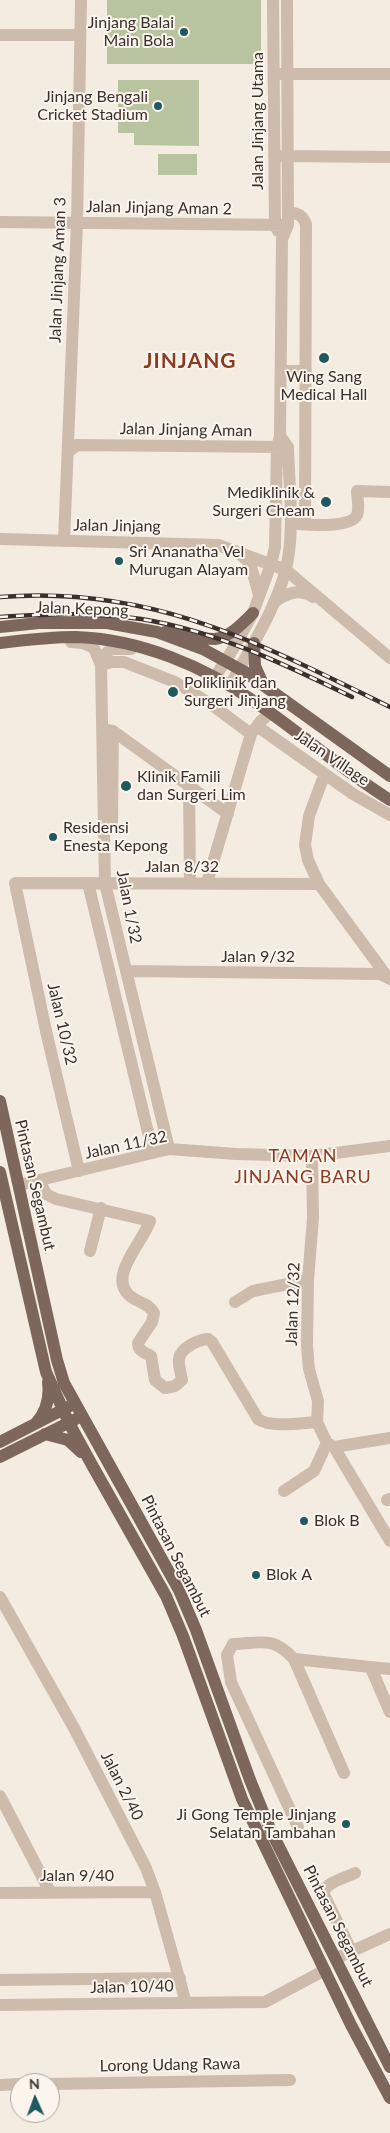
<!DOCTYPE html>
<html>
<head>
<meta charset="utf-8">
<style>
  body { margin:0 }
  #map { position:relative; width:390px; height:2133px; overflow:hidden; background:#f4ebe1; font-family:Lato,sans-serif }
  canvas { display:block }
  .north { position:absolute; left:10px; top:2073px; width:50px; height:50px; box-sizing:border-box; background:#fbf5ee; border:1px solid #aea6a0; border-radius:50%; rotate:358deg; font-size:14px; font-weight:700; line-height:20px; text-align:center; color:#3b302b }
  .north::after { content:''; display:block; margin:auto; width:18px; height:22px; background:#1f5a5e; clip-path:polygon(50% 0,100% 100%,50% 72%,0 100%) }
</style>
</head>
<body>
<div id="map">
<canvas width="390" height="2133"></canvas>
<div class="north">N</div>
</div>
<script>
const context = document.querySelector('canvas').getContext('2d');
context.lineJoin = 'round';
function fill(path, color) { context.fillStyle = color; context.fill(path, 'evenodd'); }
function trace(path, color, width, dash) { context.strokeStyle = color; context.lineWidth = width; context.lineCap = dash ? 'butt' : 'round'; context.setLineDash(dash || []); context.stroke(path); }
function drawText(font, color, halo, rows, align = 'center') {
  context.font = font + ' Lato,sans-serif'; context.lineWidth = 4; context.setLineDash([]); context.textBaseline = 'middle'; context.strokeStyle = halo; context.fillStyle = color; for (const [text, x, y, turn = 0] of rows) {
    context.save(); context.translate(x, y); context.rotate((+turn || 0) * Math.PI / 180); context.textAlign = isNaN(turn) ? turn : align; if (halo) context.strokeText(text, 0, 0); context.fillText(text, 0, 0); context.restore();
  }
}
const green = new Path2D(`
  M107,0H261V64H107Z
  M118,80H199V146L134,145V133H118Z
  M158,154H197V175H158Z`);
const minor = new Path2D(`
  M273,0L275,225L278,231
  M0,35H80
  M281,74H390
  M280,156L390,157
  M288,212C298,214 302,214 306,224L305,524
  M0,222L288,225
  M281,371H306
  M68,452L77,445L284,447
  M298,524C311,525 351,528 357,515C360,508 357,498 357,491L390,492
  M0,539L218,545L286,570L390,658
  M64,541L77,223L81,0
  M240,554L250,563L259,595
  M274,602C287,593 299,588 313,597
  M71,642L83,643L94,648L101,665L105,883L169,1149
  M101,665L112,662H124L175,682L212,705L251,734
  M101,665L104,655L111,649H131
  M215,677L233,649L253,613L271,564L275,547L277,447L280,436L282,239L288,225L287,0
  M230,686C250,648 275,611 286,569C295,530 289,487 288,447L280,436
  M257,726L353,794L390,815
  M107,730L113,731L228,814
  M326,775L322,781L309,816L305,845L308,860L319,884L388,978
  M189,786L190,883
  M112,821L113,731
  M88,883L153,1153
  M207,883L251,734L260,722L270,713
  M126,971L380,974L390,979
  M312,1156L313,1218L308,1280L307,1346L309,1369L318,1401L317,1422L327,1443L334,1447L390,1541
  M79,1171L46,1031L15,883L319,884
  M39,1180L46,1194L56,1199L150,1221C143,1242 108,1276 129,1295C137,1303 148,1302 154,1313L152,1322L138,1343C138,1351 145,1353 151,1356L155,1380L165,1388L175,1386L182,1380C181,1373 178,1365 179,1359C180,1348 198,1340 208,1339L212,1342L258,1419C270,1428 302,1423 317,1422
  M19,1185L169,1149L236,1154L312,1156L390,1146
  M90,1251L101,1208
  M235,1302L253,1291L308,1280
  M334,1447L390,1438
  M284,1491L314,1471L327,1443
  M387,1500L390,1499
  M0,1597L74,1728L146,1868L155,1892L186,2003
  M294,1659L390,1669
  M371,1668L390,1712
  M0,1796L50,1892
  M298,1827L231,1682L227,1655L233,1644C262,1643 273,1636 294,1659L344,1773
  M0,1893L155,1892
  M351,1950L323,1893C326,1882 345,1878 355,1873
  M337,1958L390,1934
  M0,1980L180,1978
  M0,2005L265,2002L325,1970
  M50,2084L290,2080
  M0,2085L20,2084`);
const major = new Path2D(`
  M0,627L39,623H107L157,632L203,649L245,672L390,776
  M165,632C183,631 199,640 215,639C230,637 243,623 253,613
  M0,643C25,640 50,637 76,637C139,639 204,666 255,702C301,733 343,771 390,800
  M254,643L255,666L263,684
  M0,1101L57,1360L64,1383L179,1590L196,1630L250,1780L270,1829L390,2067
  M0,1172L46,1372L69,1423L92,1465L166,1596L183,1636L242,1799L351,2025L390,2098
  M36,1423C47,1411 50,1398 48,1382
  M45,1434L68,1440L81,1452
  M0,1442L70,1406
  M0,1457L76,1419`);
const rail = new Path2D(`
  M0,597C151,585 259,643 390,707
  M0,617C47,614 94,612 141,619C216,631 284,664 352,697`);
const markers = [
  [184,32,5,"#1f5a5e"],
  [158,106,5,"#1f5a5e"],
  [324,358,6,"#1f5a5e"],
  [326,502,6,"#1f5a5e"],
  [119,561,5,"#1f5a5e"],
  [173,692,6,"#1f5a5e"],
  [126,786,6,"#1f5a5e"],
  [53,837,5,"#1f5a5e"],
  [304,1521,5,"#1f5a5e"],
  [256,1575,5,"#1f5a5e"],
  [346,1824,5,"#1f5a5e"]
];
const poiNames = [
  ["Jinjang Balai",174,23,"right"],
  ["Main Bola",174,41,"right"],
  ["Jinjang Bengali",148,97,"right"],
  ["Cricket Stadium",148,115,"right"],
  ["Wing Sang",324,377,"center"],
  ["Medical Hall",324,395,"center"],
  ["Mediklinik &",315,493,"right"],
  ["Surgeri Cheam",315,511,"right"],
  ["Sri Ananatha Vel",129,552],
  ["Murugan Alayam",129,570],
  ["Poliklinik dan",184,683],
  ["Surgeri Jinjang",184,701],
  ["Klinik Famili",137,777],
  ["dan Surgeri Lim",137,795],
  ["Residensi",63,828],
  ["Enesta Kepong",63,846],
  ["Blok B",314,1521],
  ["Blok A",266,1575],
  ["Ji Gong Temple Jinjang",336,1815,"right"],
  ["Selatan Tambahan",336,1833,"right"]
];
const streetNames = [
  ["Jalan Jinjang Utama",258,121,-90],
  ["Jalan Jinjang Aman 2",159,208,1],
  ["Jalan Jinjang Aman 3",58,270,-88],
  ["Jalan Jinjang Aman",186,430,1],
  ["Jalan Jinjang",117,526,1],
  ["Jalan Kepong",82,609,2],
  ["Jalan Village",332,758,34],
  ["Jalan 8/32",182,867],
  ["Jalan 1/32",129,907,79],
  ["Jalan 9/32",258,957],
  ["Jalan 10/32",62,1024,77],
  ["Jalan 11/32",126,1145,-12],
  ["Pintasan Segambut",35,1185,77],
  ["Jalan 12/32",293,1304,-88],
  ["Pintasan Segambut",176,1556,63],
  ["Jalan 2/40",122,1786,63],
  ["Jalan 9/40",77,1876],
  ["Pintasan Segambut",338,1926,63],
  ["Jalan 10/40",132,1987,-1],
  ["Lorong Udang Rawa",170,2065,-1]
];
const neighbourhoodNames = [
  ["TAMAN",303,1156],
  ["JINJANG BARU",303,1177]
];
const districtNames = [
  ["JINJANG",190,361]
];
fill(green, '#b8c4a0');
trace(minor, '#cdbbac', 12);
trace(major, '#7d675c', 12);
trace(rail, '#3b302b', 4.5);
trace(rail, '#fbf5ee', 2.5, [8]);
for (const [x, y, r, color] of markers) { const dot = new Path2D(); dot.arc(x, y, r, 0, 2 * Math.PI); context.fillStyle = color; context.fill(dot); trace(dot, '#fbf5ee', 2); }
drawText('16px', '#3b302b', '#fbf5ee', poiNames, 'left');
drawText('16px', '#3b302b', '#fbf5ee', streetNames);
context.letterSpacing = '1px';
drawText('18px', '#8c3b22', '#fbf5ee', neighbourhoodNames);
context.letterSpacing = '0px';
context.letterSpacing = '1px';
drawText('bold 21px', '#8c3b22', '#fbf5ee', districtNames);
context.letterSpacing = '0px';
</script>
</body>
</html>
